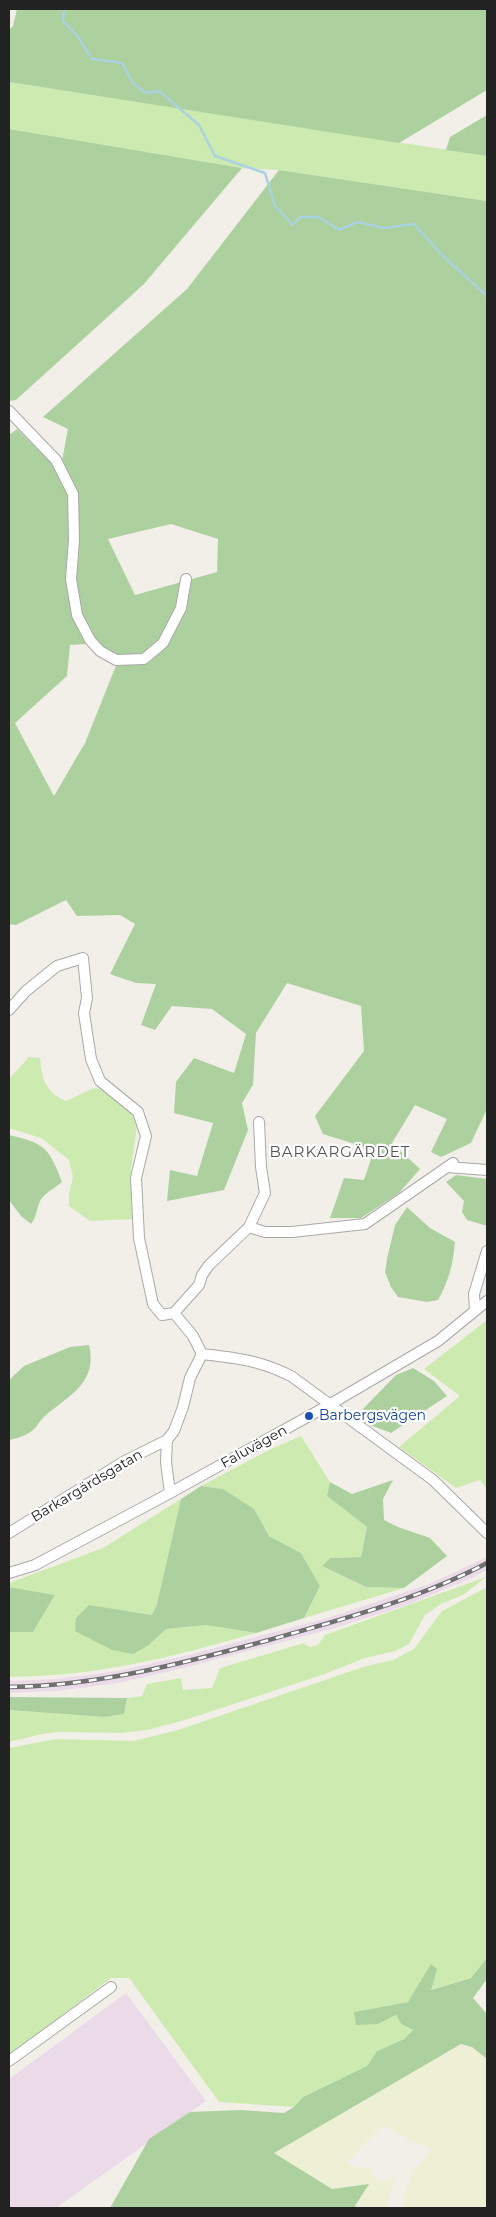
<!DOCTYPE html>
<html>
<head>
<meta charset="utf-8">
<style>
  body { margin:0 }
  #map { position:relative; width:496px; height:2217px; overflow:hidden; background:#f2efe9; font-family:Montserrat,sans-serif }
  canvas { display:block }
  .frame { position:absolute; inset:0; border:10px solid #222; pointer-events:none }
</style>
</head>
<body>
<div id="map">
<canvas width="496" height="2217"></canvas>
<div class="frame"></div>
</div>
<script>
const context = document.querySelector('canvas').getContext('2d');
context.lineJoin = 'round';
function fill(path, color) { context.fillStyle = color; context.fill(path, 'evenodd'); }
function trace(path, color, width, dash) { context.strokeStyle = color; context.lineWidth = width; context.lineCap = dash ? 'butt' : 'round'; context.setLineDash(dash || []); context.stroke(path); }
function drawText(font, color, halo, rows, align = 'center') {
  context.font = font + ' Montserrat,sans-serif'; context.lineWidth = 4.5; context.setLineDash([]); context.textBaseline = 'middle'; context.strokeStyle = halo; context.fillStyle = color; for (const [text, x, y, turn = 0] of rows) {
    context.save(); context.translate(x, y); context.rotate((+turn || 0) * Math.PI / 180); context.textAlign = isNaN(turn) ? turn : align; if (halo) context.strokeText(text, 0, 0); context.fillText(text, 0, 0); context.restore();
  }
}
const industrial = new Path2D(`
  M487,1557V1570L472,1578L407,1605L335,1628L191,1666L119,1683L56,1691L9,1693V1681L55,1679L117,1671L188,1655L331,1617L429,1584Z
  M126,1993L206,2101L56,2208H9V2079Z`);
const farmland = new Path2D(`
  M461,2044L472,2047L487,2059V2208H403L404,2196L413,2171L432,2149L416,2144L383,2125L347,2162L355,2167L370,2168L377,2182L395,2177L386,2208L355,2207L368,2185L332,2189L274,2153L308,2131Z`);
const grass = new Path2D(`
  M9,82L487,156V201L279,170L242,168L9,129Z
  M29,1057L40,1058C42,1079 45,1092 66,1101L94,1088L106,1090L120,1102L132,1115L137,1126L131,1169L132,1219L90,1221L69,1206V1194L73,1177L69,1160L41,1138L9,1128V1079Z
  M487,1320V1489L480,1480L456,1488L399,1447L460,1396L424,1369Z
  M301,1436L330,1482L327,1496L367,1527L361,1557L330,1558L322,1566L366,1587L404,1588L304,1618L320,1586L301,1553L269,1536L253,1509L223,1489L201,1486L269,1450Z
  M181,1499L157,1604L152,1615L128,1611L149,1645L166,1629L206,1625L256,1633C169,1658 99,1676 9,1677V1632H33L55,1595L9,1587V1583L103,1548Z
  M486,1577L463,1595L441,1604L425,1615L409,1644L395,1651L365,1658L322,1675L185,1720L147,1730L120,1733L59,1732L42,1734L9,1742V1710L105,1717L124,1714L127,1698L142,1696L147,1684L181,1678L183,1690L212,1688L220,1668L304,1643L309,1647L318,1645L325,1635Z
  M487,1587V1958L471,1978L430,1990L409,2002L354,2012L378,2024L396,2015L401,2024L413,2030L404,2039L377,2051L367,2066L303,2097L294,2107L219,2102L129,1978H111L9,2056V1748L56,1739L133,1741L178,1730L366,1666L393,1660L414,1649L442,1611Z`);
const forest = new Path2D(`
  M17,9H487V90L399,143L9,82V30L13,26Z
  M487,115V156L446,150L450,137Z
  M9,129L242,168L144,284L16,400L9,401Z
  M279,170L487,201V1109L471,1143L441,1157L431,1152L447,1119L415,1105L392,1143L420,1169L399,1193L361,1218H330L344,1178L364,1180L374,1150L323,1134L315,1116L364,1051L361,1006L287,983L256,1033L253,1085L242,1103L248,1130L224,1190L167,1201L170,1170L197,1176L213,1123L174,1113L176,1082L194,1058L234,1073L246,1034L212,1009L172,1006L155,1030L141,1025L156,984L136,983L110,974L135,924L120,915L77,916L66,900L16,925L9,924V435L17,429L60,471L68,429L43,417L187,289ZM171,524L218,539L217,572L135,595L108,539ZM87,644L117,663L85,743L54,796L15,723L67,676L70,645Z
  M9,1135C45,1143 49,1148 62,1182C56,1187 47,1192 42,1198C36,1206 38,1215 31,1224L21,1216L9,1200Z
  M456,1175L487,1179V1226L467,1220L462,1212L464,1201L446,1182Z
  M407,1207L430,1228L455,1242C453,1264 449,1281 438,1300L427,1302L398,1297L391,1287L385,1272L387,1259L395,1225Z
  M89,1345C98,1382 70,1395 46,1415C42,1418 39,1423 36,1427C29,1435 19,1438 9,1440V1380L24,1366L70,1347Z
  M413,1368L434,1381L447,1396L391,1433L365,1423L358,1414L396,1375Z
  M393,1480L383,1499L384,1520L398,1527L430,1538L447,1556L404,1588L366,1587L322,1566L330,1558L361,1557L367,1527L327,1496L330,1482L352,1494Z
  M201,1486L223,1489L254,1509L269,1536L301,1553L320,1586L304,1618L256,1633L206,1625L166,1629L149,1645L133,1654L112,1650L75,1631L76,1618L89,1605L152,1615L157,1604L181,1499Z
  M9,1587L55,1595L33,1632H9Z
  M9,1697L127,1698L124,1714L105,1717L9,1710Z
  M487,1958V1979L473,1998L487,2014V2059L472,2047L461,2044L274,2153L332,2189L369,2184L355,2206L359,2208H110L149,2139L190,2112L240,2110L284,2113L294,2107L303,2097L367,2066L377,2051L404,2039L413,2030L401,2024L396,2015L378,2024L356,2025L354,2012L408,2002L431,1964L437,1969L431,1990L471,1978Z`);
const stream = new Path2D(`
  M64,9L63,21L78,37L92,59L122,63L133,83L146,93L159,91L199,125L215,156L265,173L275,206L293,225L300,217H318L339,230L357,222L384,228L414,224L442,255L487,296`);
const minor = new Path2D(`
  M9,411L56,460L73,494L74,540L71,579L77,615L90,640L100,651L116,660L144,659L163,643L181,608L186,579
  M9,1010L26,991L57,966L83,958L87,998L84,1013L91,1059L100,1081L138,1112L146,1136L136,1178L139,1238L153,1304L162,1315L174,1313L193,1336L202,1354C237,1358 259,1360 291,1376L433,1480L487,1533
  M447,1167L487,1170
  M249,1227L265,1193L261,1167L259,1122
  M475,1311L474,1294L487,1251
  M174,1313L199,1285L202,1275L209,1265L249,1227L265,1232H292L365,1224L453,1163
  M170,1493L166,1462L167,1440L174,1431L183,1407L190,1378L202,1354
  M9,1533L123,1462L167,1440
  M9,1573L35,1565L170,1493L329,1405L438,1341L487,1301
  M9,2061L111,1987`);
const rail = new Path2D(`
  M9,1687C98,1686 184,1663 269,1640C344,1619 419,1599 487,1563`);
const markers = [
  [309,1416,5,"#1a4fb4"]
];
const transitNames = [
  ["Barbergsvägen",319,1416]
];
const streetNames = [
  ["Faluvägen",254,1447,-29],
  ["Barkargärdsgatan",87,1486,-31]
];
const neighbourhoodNames = [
  ["BARKARGÄRDET",340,1153]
];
fill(industrial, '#ebdbe8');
fill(farmland, '#eef0d5');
fill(grass, '#cdebb0');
fill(forest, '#add19e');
trace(stream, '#aad3df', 2.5);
trace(minor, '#a9a9a9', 12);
trace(minor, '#fff', 10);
trace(rail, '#707070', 4.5);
trace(rail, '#fff', 2.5, [8]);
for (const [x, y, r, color] of markers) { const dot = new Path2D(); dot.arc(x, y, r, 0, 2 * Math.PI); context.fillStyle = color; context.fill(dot); trace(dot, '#fff', 2); }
drawText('14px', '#164399', '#fff', transitNames, 'left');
drawText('14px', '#222', '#fff', streetNames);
context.letterSpacing = '1px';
drawText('15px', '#555', '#fff', neighbourhoodNames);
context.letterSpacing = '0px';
</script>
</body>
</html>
